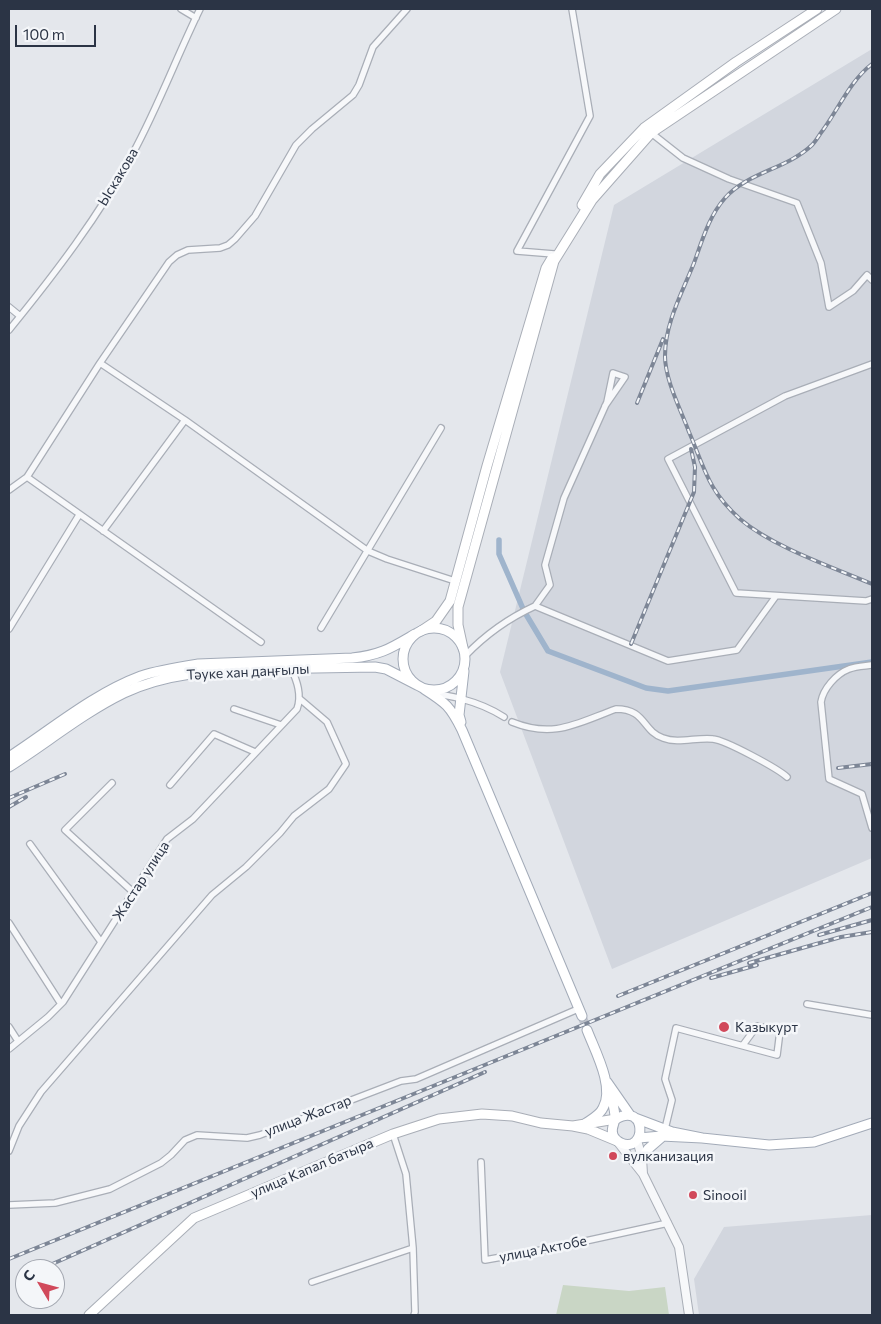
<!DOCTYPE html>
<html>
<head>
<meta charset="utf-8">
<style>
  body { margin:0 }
  #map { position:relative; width:881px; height:1324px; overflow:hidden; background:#e4e7ec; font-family:Commissioner,sans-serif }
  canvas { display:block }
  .frame { position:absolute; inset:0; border:10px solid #2b3445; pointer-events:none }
  .north { position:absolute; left:15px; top:1259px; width:50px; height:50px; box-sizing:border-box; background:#f4f6f9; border:1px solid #a4a8b1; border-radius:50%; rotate:307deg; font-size:14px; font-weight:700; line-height:20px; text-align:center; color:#2b3445 }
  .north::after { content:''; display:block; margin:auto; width:18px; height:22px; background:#d1495b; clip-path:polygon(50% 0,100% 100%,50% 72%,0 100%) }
  .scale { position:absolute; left:15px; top:25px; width:81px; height:22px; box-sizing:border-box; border:2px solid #2b3445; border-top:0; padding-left:6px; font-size:15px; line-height:18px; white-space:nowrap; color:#2b3445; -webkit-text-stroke:4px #f4f6f9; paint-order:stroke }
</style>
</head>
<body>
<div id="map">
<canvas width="881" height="1324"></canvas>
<div class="frame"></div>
<div class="north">С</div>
<div class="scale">100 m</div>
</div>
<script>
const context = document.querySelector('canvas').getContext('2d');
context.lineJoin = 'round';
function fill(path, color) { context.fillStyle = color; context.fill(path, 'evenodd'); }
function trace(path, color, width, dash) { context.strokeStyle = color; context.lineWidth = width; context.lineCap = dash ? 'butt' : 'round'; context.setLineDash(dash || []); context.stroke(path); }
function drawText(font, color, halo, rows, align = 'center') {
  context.font = font + ' Commissioner,sans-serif'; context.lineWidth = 5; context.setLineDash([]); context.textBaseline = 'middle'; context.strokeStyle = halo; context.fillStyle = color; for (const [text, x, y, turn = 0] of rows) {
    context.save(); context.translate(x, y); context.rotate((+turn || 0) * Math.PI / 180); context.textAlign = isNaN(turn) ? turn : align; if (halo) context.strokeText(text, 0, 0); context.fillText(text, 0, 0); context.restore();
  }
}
const built = new Path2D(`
  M872,49V858L612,969L500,672L614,205Z
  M872,1215V1315H699L694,1279L724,1227Z`);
const green = new Path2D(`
  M563,1285L629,1291L665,1287L669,1315H556Z`);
const canal = new Path2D(`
  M499,540V554L524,611L548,651L646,688L668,691L872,662`);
const primaryTunnel = new Path2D(`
  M582,1016L587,1030`);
const minor = new Path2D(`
  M181,9L196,18
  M650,132L683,158L729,179L797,203L821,263L829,307L853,291L867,275L872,280
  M554,254L517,251L590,116L572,9
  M9,307L20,316
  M9,330C54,275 99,216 133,153C158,107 177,56 200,9
  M100,363L185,420L368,551L387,559L455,581
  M872,364L785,396L668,459L736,593L866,601L872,599
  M27,477L261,642
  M9,490L27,477L100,363L169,262L177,255L188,250L220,248L228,245L235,239L255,216L296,145L312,129L353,95L359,85L373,47L407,9
  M103,531L185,420
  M535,606L550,585L545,565L564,498L607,402L613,373L625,377L605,406
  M321,628L441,428
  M9,629L79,515
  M465,656C485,635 509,618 535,606L668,661L737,650L776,596
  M872,665C865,666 856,666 849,669C836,674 823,689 821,702L829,779L862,794L872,828
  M434,692C443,696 453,696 462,699C477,703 490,708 504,717
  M234,709L281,725
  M512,722C554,739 577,723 616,709C646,709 642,731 663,738C678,744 697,737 713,739C725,740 777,768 787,777
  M112,783L65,830L133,892
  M170,785L214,734L255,752
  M30,844L101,942
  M9,923L61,1004
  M807,1004L872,1015
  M9,1027L18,1041
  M9,1049L48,1017L63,1002L167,839L193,819L297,709C302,695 297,681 291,668
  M665,1129L672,1100L665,1079L676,1028L777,1055L780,1031L757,1026L743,1045
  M393,1134L406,1174L413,1248L415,1312L414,1315
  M9,1151L19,1126L41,1092L212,895L246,867L280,833L294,816L329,789L346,764L327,722L300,699
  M481,1162L485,1260L558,1247L668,1223
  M9,1205L55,1203L110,1189L161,1163L171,1155L185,1140L197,1135L247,1138L260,1135L401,1081L416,1079L578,1009
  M312,1282L413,1248`);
const tertiary = new Path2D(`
  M617,1141L643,1174L642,1158L637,1140
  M643,1174L679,1247L689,1315`);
const secondary = new Path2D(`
  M582,205L600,174L644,128L736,62L817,9
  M421,631L436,621L450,601L487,466L546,268L552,258
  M463,648L458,625V607L554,261L592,200L651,133L836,9
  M616,1119L573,1126L588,1129L617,1141
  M89,1315L194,1218L393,1134L439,1119L482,1114L512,1116L541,1123L573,1126`);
const primary = new Path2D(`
  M403 659a31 31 0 1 1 62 0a31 31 0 1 1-62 0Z
  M424,689C446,703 450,706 462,730L582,1016
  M461,722L459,715L464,671
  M9,757C52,729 93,694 141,676C159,670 179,667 198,664L352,658C381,655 391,648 415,634
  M9,767C47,743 83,713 124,693C166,673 211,671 257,669C296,668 336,668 375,667L386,669L417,685
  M635,1118L672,1132L702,1138L661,1136L639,1138
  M616,1119C647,1101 647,1154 621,1143C617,1141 614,1138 613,1135C610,1127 616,1123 615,1116C614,1104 610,1093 607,1082L630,1115
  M586,1123C592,1119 600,1115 603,1108C615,1087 595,1051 587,1030
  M702,1138L769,1145L814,1142L872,1123
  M642,1158L648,1149L663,1136`);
const rail = new Path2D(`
  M872,64C850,81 839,108 823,130C819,135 816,141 812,145C787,169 748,172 725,198C709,216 702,241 694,263C682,293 665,323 665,356C665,380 681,410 689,432C697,450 703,470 713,487C720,499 730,510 740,519C773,547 832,567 872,584
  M637,403L663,339
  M631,644L694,492L695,467L691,449
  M838,768L872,764
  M9,798L65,774
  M9,807L26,797
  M819,935L872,920
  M749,963L841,937L872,932
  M711,978L757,965
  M618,996L872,893
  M9,1259L872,907
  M41,1269L485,1072`);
const markers = [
  [724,1027,6,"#d1495b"],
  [613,1156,5,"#d1495b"],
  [693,1195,5,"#d1495b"]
];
const streetNames = [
  ["Ыскакова",118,177,-59],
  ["Тәуке хан даңғылы",248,672,-3],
  ["Жастар улица",141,881,-57],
  ["улица Жастар",308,1116,-21],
  ["улица Капал батыра",312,1168,-23],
  ["улица Актобе",543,1249,-11]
];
const poiNames = [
  ["Казыкурт",735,1027],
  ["вулканизация",623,1156],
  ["Sinooil",703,1195]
];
fill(built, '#d2d6de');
fill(green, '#c9d6c5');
trace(canal, '#9fb4cc', 5.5);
trace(primaryTunnel, '#bfc3cb', 9, [9, 4.5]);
trace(minor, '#a9aeb7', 8);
trace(tertiary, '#a9aeb7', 10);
trace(secondary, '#a9aeb7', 11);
trace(primary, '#a3abb8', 11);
trace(minor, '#f7f8fa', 5.5);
trace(tertiary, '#f7f8fa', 8);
trace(secondary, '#fff', 9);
trace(primary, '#fff', 9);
trace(rail, '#7d8696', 4);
trace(rail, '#f4f6f9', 2, [5.5]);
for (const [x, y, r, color] of markers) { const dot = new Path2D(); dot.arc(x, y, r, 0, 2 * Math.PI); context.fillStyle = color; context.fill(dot); trace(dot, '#f4f6f9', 2); }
drawText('14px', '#2b3445', '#f4f6f9', streetNames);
drawText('14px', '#2b3445', '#f4f6f9', poiNames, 'left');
</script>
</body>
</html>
